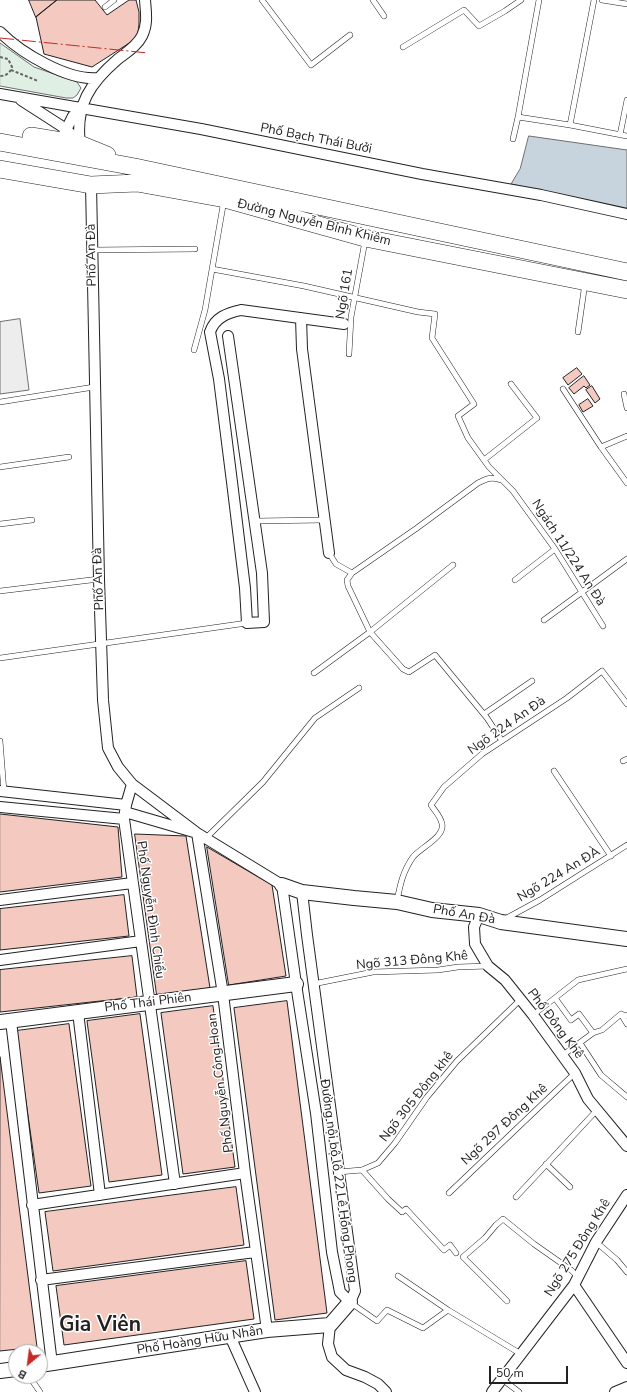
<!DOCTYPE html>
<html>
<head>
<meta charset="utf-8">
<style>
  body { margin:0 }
  #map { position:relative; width:627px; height:1392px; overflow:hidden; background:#fff; font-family:"Nunito Sans",sans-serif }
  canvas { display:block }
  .north { position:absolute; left:8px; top:1344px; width:40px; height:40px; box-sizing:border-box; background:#fff; border:1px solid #a7a7a7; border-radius:50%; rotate:209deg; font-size:11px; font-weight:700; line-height:16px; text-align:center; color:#222 }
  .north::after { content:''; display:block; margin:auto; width:14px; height:18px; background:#c62828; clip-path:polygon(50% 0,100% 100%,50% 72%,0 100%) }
  .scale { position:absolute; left:489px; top:1366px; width:79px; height:18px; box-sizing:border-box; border:2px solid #222; border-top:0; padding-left:5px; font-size:12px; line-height:14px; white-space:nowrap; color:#222; -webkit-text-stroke:3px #fff; paint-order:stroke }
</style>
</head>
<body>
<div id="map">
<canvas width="627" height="1392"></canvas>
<div class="north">B</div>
<div class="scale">50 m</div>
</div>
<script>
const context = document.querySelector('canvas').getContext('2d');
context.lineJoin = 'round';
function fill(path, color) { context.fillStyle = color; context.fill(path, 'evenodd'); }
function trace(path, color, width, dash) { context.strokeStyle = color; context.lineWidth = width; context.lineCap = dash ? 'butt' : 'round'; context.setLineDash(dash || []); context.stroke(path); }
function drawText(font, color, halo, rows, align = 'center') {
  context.font = font + ' "Nunito Sans",sans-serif'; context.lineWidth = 3; context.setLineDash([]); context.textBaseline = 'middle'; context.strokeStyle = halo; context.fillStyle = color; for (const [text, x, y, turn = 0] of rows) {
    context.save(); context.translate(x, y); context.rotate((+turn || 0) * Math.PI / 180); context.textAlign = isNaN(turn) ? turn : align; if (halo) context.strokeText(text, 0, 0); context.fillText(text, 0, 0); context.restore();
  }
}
const green = new Path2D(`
  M0,43L34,67L77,82L81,88L77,95L73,98H66L0,86Z`);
const parking = new Path2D(`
  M20,319L29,390L0,394V322Z`);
const water = new Path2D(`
  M529,136L627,150V209L511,184L520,169Z`);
const building = new Path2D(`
  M29,0H57L36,17Z
  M57,0H95L107,15L129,0H136L139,12V24L138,33L134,40L92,67L44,54L36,17Z
  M577,368L582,374L568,385L563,378Z
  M584,376L590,385L586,388L584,386L574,394L569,388Z
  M592,386L600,399L595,403L586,390Z
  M588,399L593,406L583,412L579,405Z
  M0,814L118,827L122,877L0,892Z
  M135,834L186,836L210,988L157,995Z
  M207,847L272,885L286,976L229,985Z
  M124,895L129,936L0,950V909Z
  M132,956L137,997L0,1012V970Z
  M287,1001L327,1313L275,1320L234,1008Z
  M213,1006L235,1167L183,1174L161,1013Z
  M140,1014L162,1175L109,1182L87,1021Z
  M69,1024L91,1186L39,1193L16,1031Z
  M0,1057L37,1347L0,1351Z
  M236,1187L244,1245L53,1271L45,1212Z
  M246,1261L254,1319L64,1345L56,1286Z`);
const path = new Path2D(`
  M0,57L8,59L12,67C10,73 6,76 0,76
  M11,70L38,81`);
const lane = new Path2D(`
  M262,0L311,65L350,35
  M373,0L384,16
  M602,0L627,4
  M105,7L114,0
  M403,47L464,10L479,26L505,11L521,0
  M518,117L539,0
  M570,125L594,0
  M620,135L627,100
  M513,139L518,117L570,125L627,136
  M92,250L195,249
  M212,269L304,286L418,312L435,314L432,338L474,404L458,416L468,438L489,467L513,491L555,549L603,626
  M578,332L585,283
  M194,350L205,310L224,200
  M349,354L351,317L365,241
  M563,389L601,447L627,483
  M624,394L627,408
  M0,402L94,387
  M601,447L627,436
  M484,460L537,418L511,384
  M0,467L69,457
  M501,480C492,476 486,479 478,483L417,528L352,573L347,580L348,586L370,632L403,669L409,672L435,655L487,718L502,741
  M255,521L324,520
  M0,524L32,520
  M329,553L336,564L352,573
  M515,580L555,549
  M0,591L99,579
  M544,620L627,559
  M0,658L247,623
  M314,673L370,632L453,565
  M484,714L532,681
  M0,741L4,792
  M623,761L627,759
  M554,771L611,856
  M206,838L263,782L315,718L359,688
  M397,901C400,885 403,871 413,857C420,848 445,837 442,824C441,817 435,811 431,805L444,787L482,754L567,698L602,671L627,704
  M505,919L540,900L627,845
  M313,984L373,972L438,970L458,967L488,966
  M555,998L571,1020L579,1014L593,1033
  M621,1014L627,1024
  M533,1015L578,980L627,969
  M580,1043L601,1075L627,1097
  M563,1055L593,1033L602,1030L621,1014L627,1016
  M546,1164L570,1187
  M362,1170L388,1199L402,1212L406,1209L444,1250L450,1245L456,1253
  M338,1172L362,1170L378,1163L395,1143L427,1097L457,1061L520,1000
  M449,1193L575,1073
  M516,1197L597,1110
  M596,1242L617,1260L627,1272
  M398,1276L448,1310L521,1354
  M507,1301L463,1257L485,1238L496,1225L503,1219L534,1244L571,1270L578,1277
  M351,1303L377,1321L387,1310L423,1328L448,1310
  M29,1376L40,1392
  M502,1379L519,1392`);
const street = new Path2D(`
  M0,32C21,53 68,81 98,78
  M0,94L201,129L422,174L541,195L627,214
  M21,100L66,129L80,144
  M64,134L73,116L82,108
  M80,144C75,105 90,83 118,59C127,52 137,46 142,36C148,24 146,13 145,0
  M91,185L99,579L103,700L108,748L118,767L132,784L197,833L282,885L296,984L316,1113L332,1252L340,1292L350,1302L355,1291L307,935L302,892
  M301,318L302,349L329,553
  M228,336L262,573L264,622L247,623L245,588L232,482L219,379L210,332C215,317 228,313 241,310L344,324
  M132,784L126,805L124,819L175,1184
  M0,791L126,805
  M0,807L124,819
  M125,812L197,833L223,994L245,1173L267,1330
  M0,900L132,883
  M479,915L474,927L475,944L488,966L505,980L533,1015L575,1073L588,1099L627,1146
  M0,960L141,941
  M78,1012L100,1195
  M11,1021L52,1364
  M32,1205L245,1173
  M41,1280L255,1252
  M574,1285L627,1363
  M330,1325L328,1344L332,1357L346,1370L365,1377L378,1384L386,1392
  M230,1336L255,1392
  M492,1392L574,1285L596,1242L627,1195
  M615,1392L627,1387`);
const secondary = new Path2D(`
  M282,885L302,892L354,898L397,902L432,910L479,915L501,922L627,939
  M0,1022L296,984
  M40,1365L267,1330L330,1325L350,1302
  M0,1371L16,1369`);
const highway = new Path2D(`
  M31,136L80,144L107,155
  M0,142L135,167L627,272
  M0,169L91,185L137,183L225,199L365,238L627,290`);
const power = new Path2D(`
  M0,38L148,53`);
const streetNames = [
  ["Phố Bạch Thái Bưởi",316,139,11],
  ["Đường Nguyễn Bỉnh Khiêm",314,223,14],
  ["Phố An Đà",92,255,-91],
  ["Ngõ 161",345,294,-81],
  ["Ngách 11/224 An Đà",568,553,57],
  ["Phố An Đà",99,579,-92],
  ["Ngõ 224 An Đà",507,726,-35],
  ["Ngõ 224 An ĐÀ",559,875,-31],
  ["Phố Nguyễn Đình Chiểu",150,910,82],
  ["Phố An Đà",464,915,10],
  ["Ngõ 313 Đông Khê",412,961,-5],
  ["Phố Thái Phiên",148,1003,-7],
  ["Phố Đông Khê",555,1024,53],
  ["Phố Nguyễn Công Hoan",221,1083,-97],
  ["Ngõ 305 Đông khê",417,1097,-52],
  ["Ngõ 297 Đông Khê",505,1125,-43],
  ["Đường nội bộ lô 22 Lê Hồng Phong",338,1181,82],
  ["Ngõ 275 Đông Khê",578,1248,-58],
  ["Phố Hoàng Hữu Nhân",200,1341,-9]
];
const townNames = [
  ["Gia Viên",100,1326]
];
fill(green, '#e0efe3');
trace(green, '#6f6f6f', 1);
fill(parking, '#ededed');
trace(parking, '#6f6f6f', 1);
fill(water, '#c7d3dd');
trace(water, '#6f6f6f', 1);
fill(building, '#f3c9c0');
trace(building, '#222', 1);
trace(lane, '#222', 6);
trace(street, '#222', 12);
trace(secondary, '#222', 16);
trace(highway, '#222', 18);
trace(path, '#646464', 2, [3, 2]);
trace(lane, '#fff', 5);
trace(street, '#fff', 10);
trace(secondary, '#fff', 14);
trace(highway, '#fff', 17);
trace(power, '#c62828', 1, [14, 3, 2, 3]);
drawText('13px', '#222', '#fff', streetNames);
drawText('bold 21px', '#222', '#fff', townNames);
</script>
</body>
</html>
